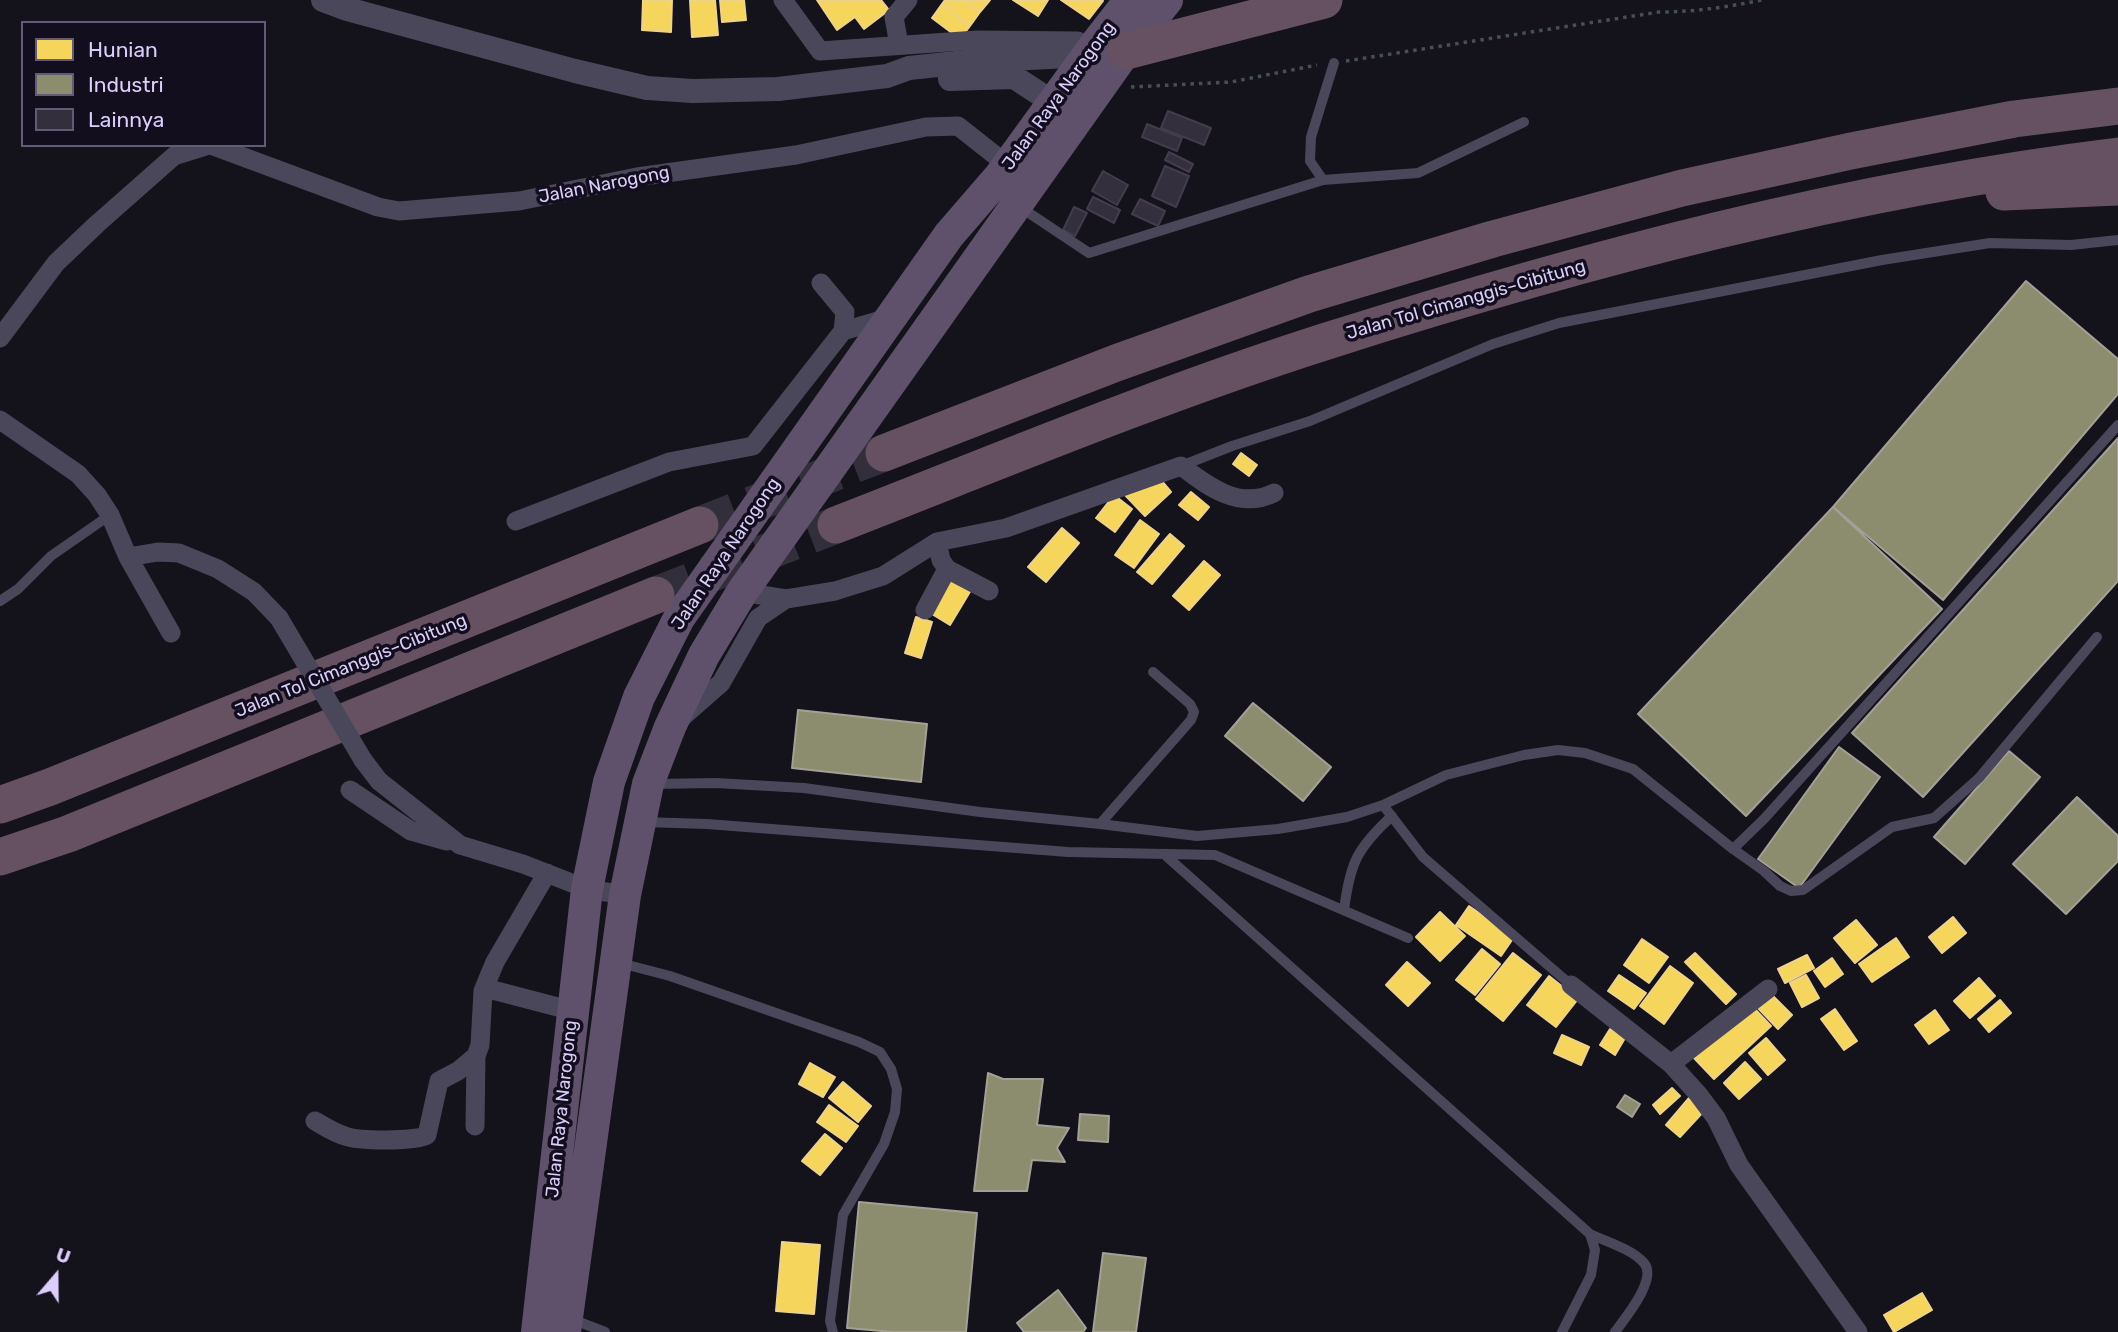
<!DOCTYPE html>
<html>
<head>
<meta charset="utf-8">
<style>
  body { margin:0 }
  #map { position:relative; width:2118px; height:1332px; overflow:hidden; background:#14121a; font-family:Rubik,sans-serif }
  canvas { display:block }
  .legend { position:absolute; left:21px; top:21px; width:245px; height:126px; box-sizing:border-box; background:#130e1d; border:2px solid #635b76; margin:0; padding:9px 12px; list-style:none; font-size:21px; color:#dbcefb }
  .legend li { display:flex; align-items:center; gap:14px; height:35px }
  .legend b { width:35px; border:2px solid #635b76 }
  .north { position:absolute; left:21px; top:1241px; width:70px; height:70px; -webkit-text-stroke:5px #130e1d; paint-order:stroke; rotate:20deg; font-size:19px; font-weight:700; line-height:28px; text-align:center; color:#dbcefb }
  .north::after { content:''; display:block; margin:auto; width:24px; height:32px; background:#dbcefb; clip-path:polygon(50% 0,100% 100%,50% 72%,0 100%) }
</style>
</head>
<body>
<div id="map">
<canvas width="2118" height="1332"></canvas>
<ul class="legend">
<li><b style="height:19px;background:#f6d55c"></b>Hunian</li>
<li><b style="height:19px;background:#8c8c6e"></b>Industri</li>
<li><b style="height:19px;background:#342f3c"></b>Lainnya</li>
</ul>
<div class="north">U</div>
</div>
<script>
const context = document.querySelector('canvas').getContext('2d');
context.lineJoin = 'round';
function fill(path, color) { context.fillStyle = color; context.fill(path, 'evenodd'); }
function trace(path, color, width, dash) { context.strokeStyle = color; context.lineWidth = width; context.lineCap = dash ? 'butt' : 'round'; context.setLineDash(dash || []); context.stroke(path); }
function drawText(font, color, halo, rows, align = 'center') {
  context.font = font + ' Rubik,sans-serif'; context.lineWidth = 7; context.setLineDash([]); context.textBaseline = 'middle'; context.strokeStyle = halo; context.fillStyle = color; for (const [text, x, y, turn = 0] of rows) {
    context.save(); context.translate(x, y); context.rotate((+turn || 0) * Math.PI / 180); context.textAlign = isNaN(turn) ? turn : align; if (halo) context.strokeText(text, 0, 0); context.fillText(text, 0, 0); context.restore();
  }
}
const homes = new Path2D(`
  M643,0H672L671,32L642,30Z
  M690,0H715L718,35L692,37Z
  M720,0H744L746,20L722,22Z
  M817,0H881L889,10L864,29L855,17L837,30Z
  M945,0H965L980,12L970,26L942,4Z
  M965,0H990L980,12Z
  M1013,0H1048L1038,16Z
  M1061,0H1102L1103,1L1089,19Z
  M942,4L970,26L960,39L932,18Z
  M1241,453L1257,465L1249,476L1233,464Z
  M1161,480L1171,492L1145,516L1125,495Z
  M1191,492L1209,507L1198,520L1179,505Z
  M1114,495L1132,509L1115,532L1096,518Z
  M1140,520L1159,534L1134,568L1115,555Z
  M1062,528L1079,543L1046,582L1028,567Z
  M1170,534L1184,546L1152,584L1137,572Z
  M1204,561L1220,575L1189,610L1173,596Z
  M949,576L971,590L950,625L927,611Z
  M916,617L932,622L921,658L905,653Z
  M1469,906L1514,937L1501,956L1456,925Z
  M1440,912L1465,936L1440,961L1416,937Z
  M1953,917L1966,933L1942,953L1929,937Z
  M1856,920L1877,945L1855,963L1834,938Z
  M1896,938L1909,957L1872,982L1859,964Z
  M1642,939L1668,957L1649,983L1624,965Z
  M1482,949L1500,964L1475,995L1456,980Z
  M1513,953L1541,975L1503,1021L1476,999Z
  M1695,953L1736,994L1726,1004L1685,962Z
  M1807,955L1814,968L1785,983L1778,969Z
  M1832,958L1843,974L1825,987L1814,971Z
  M1407,962L1430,983L1408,1006L1386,985Z
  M1670,966L1693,983L1664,1024L1640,1006Z
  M1619,975L1646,993L1634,1009L1608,991Z
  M1806,975L1819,998L1802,1007L1790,983Z
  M1549,976L1578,999L1556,1027L1527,1005Z
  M1979,978L1995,996L1970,1018L1954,1001Z
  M1772,995L1792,1015L1778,1029L1758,1008Z
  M2000,1000L2011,1013L1989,1032L1978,1019Z
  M1751,1005L1771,1026L1714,1079L1694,1058Z
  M1835,1009L1857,1041L1844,1050L1821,1019Z
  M1935,1010L1949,1030L1929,1044L1915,1025Z
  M1610,1029L1625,1038L1615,1055L1600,1045Z
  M1562,1035L1589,1047L1581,1065L1554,1053Z
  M1766,1038L1785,1060L1768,1075L1749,1053Z
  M1745,1062L1761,1079L1739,1099L1724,1083Z
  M810,1063L835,1077L823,1097L799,1084Z
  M843,1082L871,1106L858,1122L829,1098Z
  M1672,1088L1680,1096L1660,1114L1653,1105Z
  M1689,1098L1704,1111L1680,1137L1666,1125Z
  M829,1105L858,1126L846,1142L817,1122Z
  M825,1134L842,1148L820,1175L802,1161Z
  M782,1242L820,1245L814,1314L776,1311Z
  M1922,1293L1932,1310L1894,1332L1884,1315Z`);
const industry = new Path2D(`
  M2026,281L2118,359V394L1943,600L1833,507Z
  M2118,438V581L1923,797L1852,733Z
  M1833,507L1942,609L1746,816L1638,714Z
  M1253,703L1331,767L1303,801L1225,736Z
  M798,710L927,724L921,782L792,768Z
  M1839,747L1880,777L1799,888L1758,859Z
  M2009,751L2040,777L1965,864L1934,837Z
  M2077,797L2118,836V861L2066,914L2013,864Z
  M988,1073L1003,1079H1043L1037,1125L1069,1128L1057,1148L1065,1162L1032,1160L1027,1191H974Z
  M1625,1095L1640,1104L1632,1117L1617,1107Z
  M1080,1114L1109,1116L1108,1142L1078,1140Z
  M859,1202L977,1213L966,1332H893L847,1328Z
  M1103,1253L1146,1258L1136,1332H1093Z
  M1058,1290L1086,1328L1083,1332H1024L1017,1323Z`);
const building = new Path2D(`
  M1168,111L1211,128L1204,145L1161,128Z
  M1147,124L1182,138L1177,151L1142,137Z
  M1169,152L1193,164L1189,172L1165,160Z
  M1165,166L1189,176L1176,207L1152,196Z
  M1103,171L1128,185L1117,205L1092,191Z
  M1093,197L1120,210L1114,223L1087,209Z
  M1140,199L1165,211L1158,226L1132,214Z
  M1074,207L1087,213L1075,236L1063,230Z`);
const motorwayTunnel = new Path2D(`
  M700,525L884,453
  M656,595L836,525`);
const path = new Path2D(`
  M1346,61L1659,12C1695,12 1727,7 1762,0
  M1131,87L1231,82L1317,65`);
const service = new Path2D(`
  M1323,180L1310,161L1311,137L1334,63
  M1020,207L1089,253L1323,180L1418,173L1524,122
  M1181,466L1232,446L1310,421L1493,344L1559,323L1882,260L1990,243L2071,245L2118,240
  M0,601L18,589L51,556L110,515
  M653,784L716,783L804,788L980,812L1100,824L1191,720L1194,712L1190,704L1153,672
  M1383,805L1423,857L1571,985
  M643,822L707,824L1068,852L1215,855L1408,938
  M1100,824L1197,836L1278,829L1347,817L1383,805L1446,775L1524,755L1558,750L1585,753L1633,769L1733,849L1764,819L2118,425
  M1733,849L1764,871L1780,886L1791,891L1803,890L1892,827L1934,818L1979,778L2097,637
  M1164,854L1590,1234L1595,1250L1591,1275L1562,1332
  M1344,910C1350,863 1357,848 1392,816
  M620,963L670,976L859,1042L880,1052L891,1069L897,1089L895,1112L884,1144L843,1215L830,1321L833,1332
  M1590,1234C1607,1242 1632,1249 1644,1263C1658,1279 1625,1318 1615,1332
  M569,1318L605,1332`);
const minor = new Path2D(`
  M783,0L820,51L977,40L1078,41
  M899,45L894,17L908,0
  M211,145L378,207L399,211L519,201L637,177L796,155L926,127L958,126L996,156
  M821,283L845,312L843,331
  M0,338L56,263L97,224L174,156L209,145
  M0,420L78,474L97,495L110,515L128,557L171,633
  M516,521L669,462L753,446L843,331L891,317
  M937,542L941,560L947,569L989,591
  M128,557L158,552L179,553L218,569L254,592L279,618
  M742,592L786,599L835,591L883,576L937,542L1006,528L1181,466C1209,487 1239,510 1274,493
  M925,610L947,569
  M680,719L721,683L758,618L786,599
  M363,760L379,781L460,845L523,864L587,889L625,895
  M350,790L411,831L447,841
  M1571,985L1671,1064L1698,1094L1716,1118L1739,1165L1858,1332
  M485,988L573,1011
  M1671,1064L1768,989
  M315,1121C324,1126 334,1133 345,1136C357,1141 416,1142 427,1135L439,1081L458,1071L476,1056L480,1045L483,991L495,962L547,873
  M475,1126L476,1056`);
const tertiary = new Path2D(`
  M323,0L347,9L575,71L647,88L693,91L778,89L887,76L909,68L975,61L1067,56
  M950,79L1014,77L1040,94`);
const primary = new Path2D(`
  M537,1332L587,889L609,782L639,697L679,618L949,235L1000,176L1098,41L1130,0
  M565,1332L625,895L648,784L670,727L704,655L742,592L1120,59L1167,0`);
const motorway = new Path2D(`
  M1126,51L1324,0
  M2004,192L2118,187
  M884,453L1116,363L1309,294L1493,239L1682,188L1851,151L2014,119L2118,106
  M836,525C998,462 1160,394 1327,341C1585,259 1849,189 2118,156
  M0,805L50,787L700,525
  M0,857L68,834L656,595`);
const minorBridge = new Path2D(`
  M279,618L363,760`);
const streetNames = [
  ["Jalan Raya Narogong",1059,96,-54],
  ["Jalan Narogong",604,185,-11],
  ["Jalan Tol Cimanggis–Cibitung",1466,300,-16],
  ["Jalan Raya Narogong",726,554,-56],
  ["Jalan Tol Cimanggis–Cibitung",351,666,-22],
  ["Jalan Raya Narogong",562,1109,-84]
];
fill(homes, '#f6d55c');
trace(homes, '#eed38c', 2);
fill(industry, '#8c8c6e');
trace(industry, '#a4a098', 2);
fill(building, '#342f3c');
trace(building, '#423c4d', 2);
trace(motorwayTunnel, '#322e3c', 37, [37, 18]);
trace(path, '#474e5b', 3.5, [3.5, 5]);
trace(service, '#4a475a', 10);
trace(minor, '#4a475a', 19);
trace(tertiary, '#4a475a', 24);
trace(primary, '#5f516b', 32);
trace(motorway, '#665163', 37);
trace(minorBridge, '#4a475a', 19);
drawText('18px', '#dbcefb', '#130e1d', streetNames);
</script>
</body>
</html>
